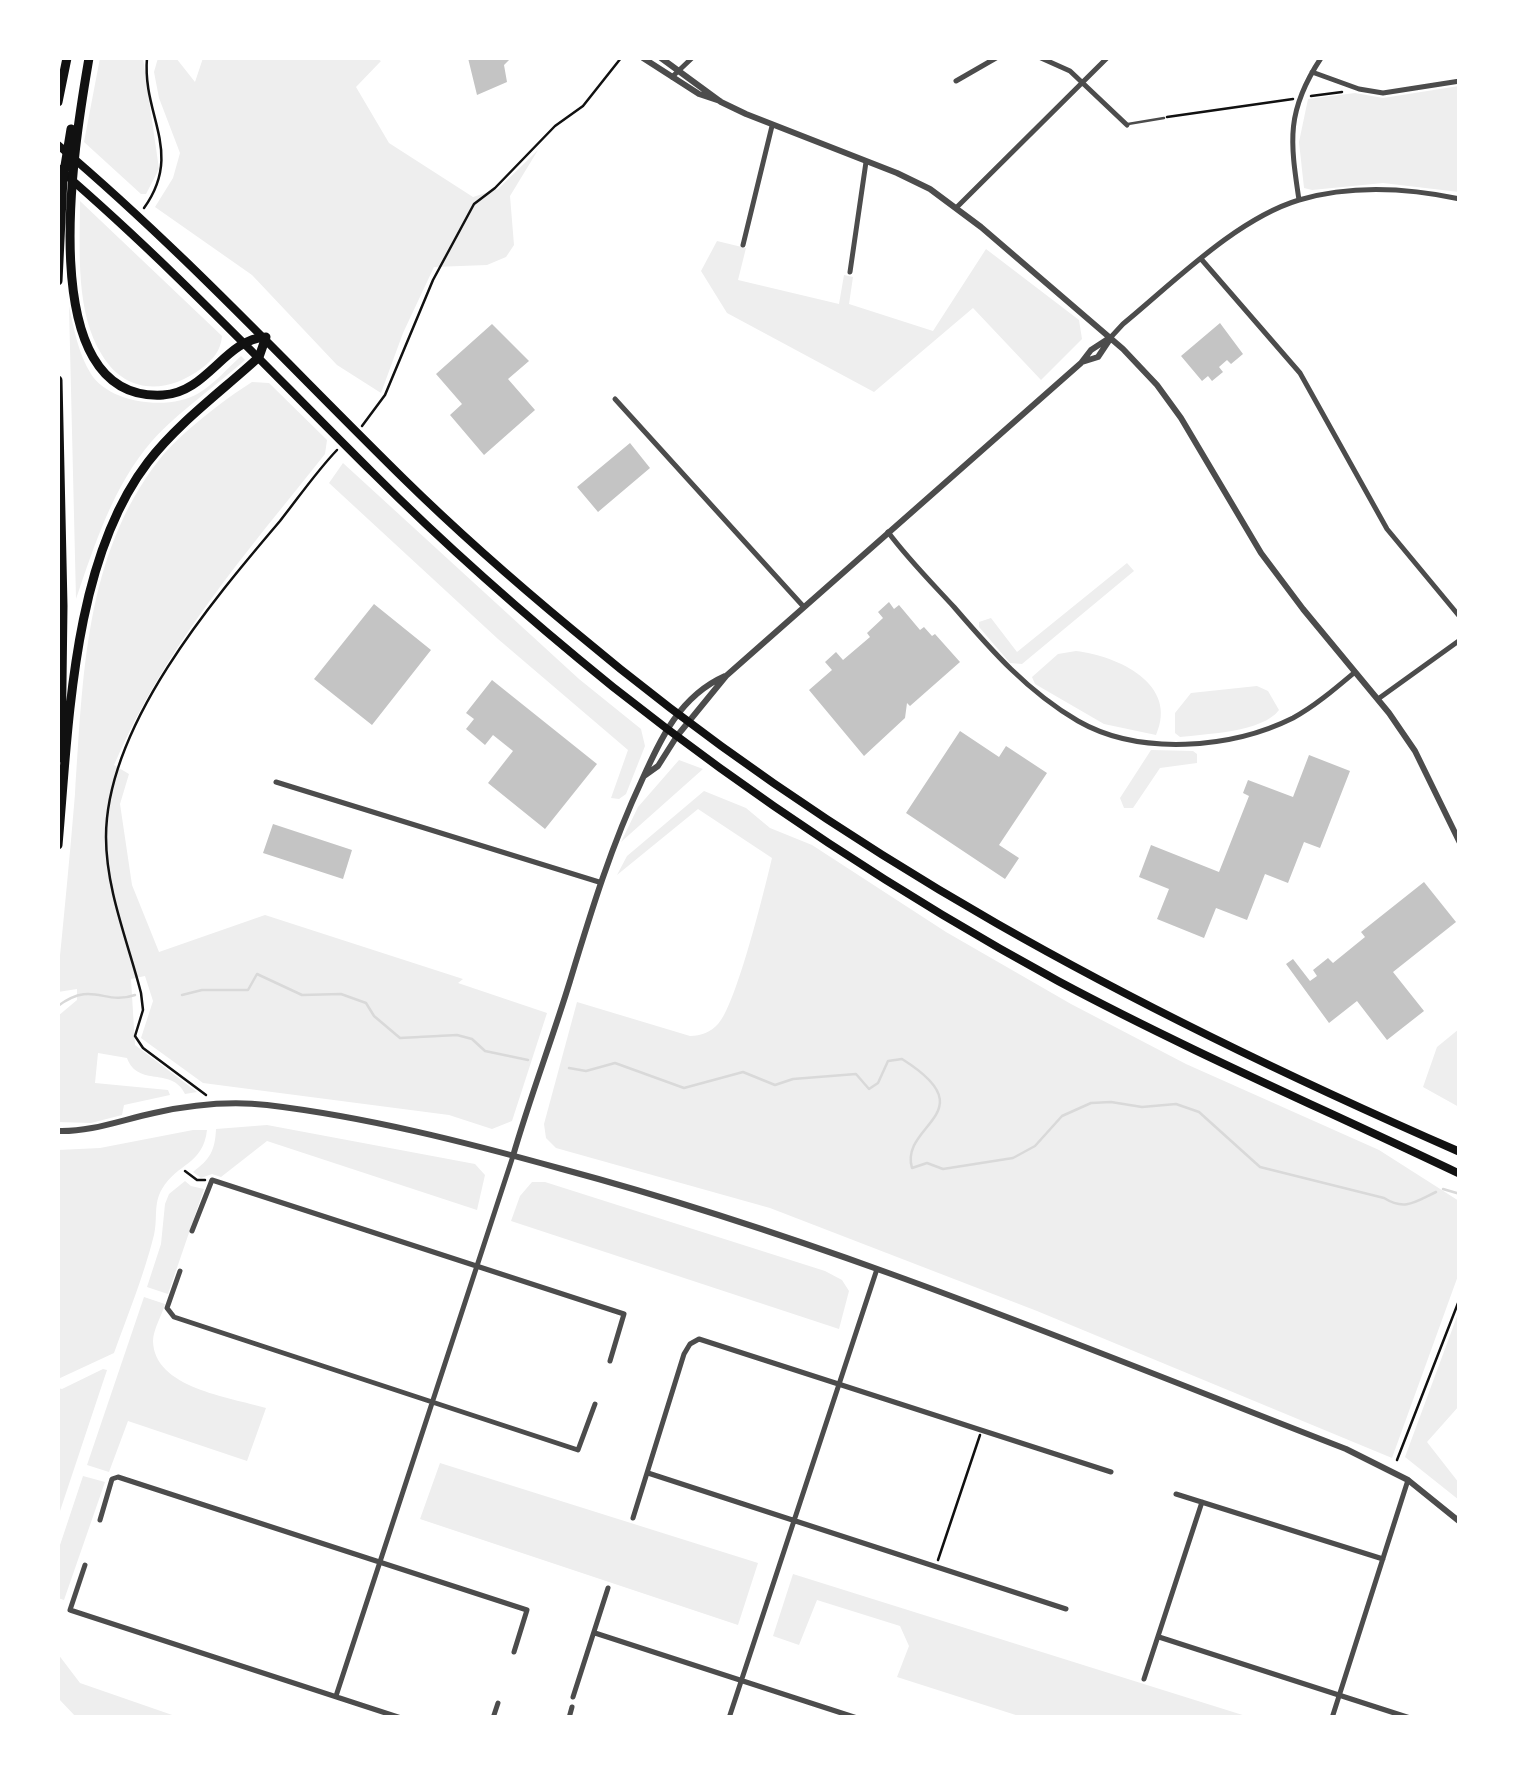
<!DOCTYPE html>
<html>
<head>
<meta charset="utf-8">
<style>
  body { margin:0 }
  #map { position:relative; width:1517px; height:1775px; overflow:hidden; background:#fff; font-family:Signika,sans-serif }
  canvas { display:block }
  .frame { position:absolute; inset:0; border:60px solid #fff; pointer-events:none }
</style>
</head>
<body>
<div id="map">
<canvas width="1517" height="1775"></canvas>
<div class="frame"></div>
</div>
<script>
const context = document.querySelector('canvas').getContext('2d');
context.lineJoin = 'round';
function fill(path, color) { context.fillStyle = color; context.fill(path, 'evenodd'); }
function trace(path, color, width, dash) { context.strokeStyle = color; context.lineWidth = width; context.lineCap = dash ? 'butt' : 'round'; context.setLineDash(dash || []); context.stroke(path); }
const green = new Path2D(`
  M100,58H143L159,169L146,194H141L84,142Z
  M158,58H176L195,82L203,58H376L381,61L356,87L389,143L473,197L498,189L538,150L510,196L514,245L506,257L487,265L434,267L403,333L381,393L337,365L252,275L155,207L173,178L180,153L159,98L154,72Z
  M1459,86V192L1383,183L1312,190L1304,188L1299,142L1308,99L1355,93L1383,98Z
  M80,201L222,336C221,350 213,360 202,368C168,394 126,395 102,355C75,312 80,250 80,201Z
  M717,241L746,248L738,280L839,304L844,275L853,277L849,304L933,331L986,249L1079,320L1082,339L1041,380L973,308L874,392L727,313L701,271Z
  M69,306C74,329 78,353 91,374C110,404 170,411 199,393C214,384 228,368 241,356L245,360C217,385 177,413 152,441C113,486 95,544 76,599Z
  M252,382L269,383L327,440L325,454C244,556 166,644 114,765L129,774L120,804L132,885L159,952L265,915L463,979L458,983L547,1013L512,1121L492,1129L449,1115L203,1083L141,1038L153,1001L145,976L131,979L135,1045L197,1092L185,1094C172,1066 138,1088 127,1058L98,1053L95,1083L168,1090L170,1095L124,1105L122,1115L91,1123L58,1122V1016L77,1000V989L58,992V976C64,915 70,855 75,794C83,678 84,556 159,460C178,435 225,399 252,382Z
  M343,463L579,679L641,729L645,746L626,794L619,799L611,798L628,750L498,639L329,483Z
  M1127,563L1134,571L1022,664L1010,663L979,627V622L991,618L1017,652Z
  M1076,651C1118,656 1179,684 1156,735L1104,724L1035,684L1032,677L1058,654Z
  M1257,686L1268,691L1279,710C1263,732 1206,734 1180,737L1175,733V713L1191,693Z
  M1151,750L1193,751L1197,754V763L1160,768L1133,808H1124L1120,798Z
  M679,760L703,769L621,842L638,807Z
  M704,791L746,808L770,828L812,845L946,932L1071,1004L1186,1064L1379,1150L1459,1201V1273L1392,1458L1037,1311L770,1208L556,1148L546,1138L544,1124L577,1002L690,1036C701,1036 711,1032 718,1024C736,1006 765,888 772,858L698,809L617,875L627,856Z
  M1459,1029V1107L1423,1087L1437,1047Z
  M267,1125L475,1164L485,1175L477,1210L267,1141L221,1177L212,1174L201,1178L193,1172C210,1159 215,1151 216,1129Z
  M193,1130H207C203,1165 177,1163 162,1189C153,1204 158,1219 154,1235C144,1275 128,1314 114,1353L58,1379V1150L100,1148Z
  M185,1181L191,1186L204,1189L168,1294L147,1287L161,1244L165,1204L169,1194Z
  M532,1182H545L825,1271L842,1280L849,1291L839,1329L511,1221L520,1196Z
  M144,1297L165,1304C162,1315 153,1330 153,1341C154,1388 229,1397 266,1408L247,1461L128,1421L109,1472L87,1465Z
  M1459,1311V1406L1427,1442L1459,1483V1500L1405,1457Z
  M103,1369L107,1370L58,1517V1388L62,1389Z
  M440,1463L758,1563L738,1625L420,1519Z
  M83,1476L105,1482L64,1600L58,1598V1551Z
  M793,1574L1249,1717H1022L897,1677L909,1646L900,1626L817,1600L799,1645L773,1636Z
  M58,1654L80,1683L178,1717H76L58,1698Z`);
const stream = new Path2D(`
  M182,995L202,990H248L257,974L302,995L341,994L366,1003L374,1016L400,1038L457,1035L472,1039L485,1051L528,1060
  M58,1006C93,980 104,1006 135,995
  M569,1068L586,1071L615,1063L684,1088L743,1072L775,1085L793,1079L856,1074L869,1089L878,1083L888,1061L902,1059C988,1113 899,1124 912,1168L927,1163L943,1169L1013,1158L1035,1146L1062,1116L1091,1103L1111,1102L1142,1107L1176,1104L1199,1112L1260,1167L1384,1198C1405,1211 1415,1202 1436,1192
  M1443,1189L1460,1194`);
const building = new Path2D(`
  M468,58H511L504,65L507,82L477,95Z
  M1220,323L1243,354L1231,364L1227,360L1219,367L1223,372L1212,381L1208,376L1202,381L1181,356Z
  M492,324L529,361L508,379L535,410L484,455L450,415L462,404L436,374Z
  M630,443L650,468L598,512L577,487Z
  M889,602L894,609L899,605L920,630L924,627L932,636L935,634L960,662L910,706L907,703L905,718L864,756L809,690L832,670L825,662L836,652L843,660L870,637L867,633L883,618L878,612Z
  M374,604L431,650L372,725L314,679Z
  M492,680L597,764L545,829L488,783L513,751L493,735L485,745L466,729L474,719L466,713Z
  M960,731L999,757L1006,746L1047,773L999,845L1019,858L1005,879L906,813Z
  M1309,755L1350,771L1320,848L1304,842L1288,883L1265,874L1247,920L1216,908L1204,938L1157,919L1169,889L1139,877L1151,845L1219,872L1249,796L1243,793L1248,780L1293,797Z
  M273,824L352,850L343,879L263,853Z
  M1424,882L1456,922L1393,972L1424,1011L1387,1040L1357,1001L1329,1023L1286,964L1293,959L1310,981L1317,976L1313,970L1328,958L1333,963L1365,937L1361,932Z`);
const path = new Path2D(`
  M1311,96L1342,92
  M1167,117L1293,99
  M144,208C184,152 142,116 147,58
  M362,426L385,395L433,280L474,204L495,188L555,126L583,106L621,58
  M206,1095L143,1048L135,1036L143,1010L141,993C128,942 106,890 106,837C106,726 212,601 280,521C299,497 316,472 337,450
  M185,1171L197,1180H205
  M1397,1460L1460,1298
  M938,1560L980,1435`);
const service = new Path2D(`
  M1128,124L1164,118`);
const minor = new Path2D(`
  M1041,58L1070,71L1127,125
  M1312,72L1359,89L1383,93L1460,81
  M672,77L692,58
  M956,81L996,58
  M1299,200C1290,140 1286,111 1321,58
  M957,207L1107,58
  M743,245L772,126
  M1202,260L1300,373L1387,529L1460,617
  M850,272L866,162
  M1111,337L1123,324C1173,283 1236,219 1299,200C1350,185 1408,188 1460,199
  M615,399L803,606
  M888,532C908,559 932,583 954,607C991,650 1028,692 1078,721C1139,756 1231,749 1293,718C1315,706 1336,688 1355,672
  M1378,699L1460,640
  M276,782L599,882
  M192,1231L212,1180L624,1314L610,1361
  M180,1271L167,1308L174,1317L578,1450L595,1404
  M648,1473L1066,1609
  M1176,1494L1383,1559
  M633,1518L684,1354L690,1344L699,1339L1111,1472
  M100,1520L112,1479L118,1477L527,1610L514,1652
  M85,1565L70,1610L401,1718
  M595,1633L857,1718
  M1159,1637L1410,1718
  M1144,1679L1202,1502
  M336,1696L513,1156
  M573,1697L608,1588
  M493,1718L498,1703
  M569,1718L572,1707
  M729,1718L877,1269
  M1332,1718L1408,1480`);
const tertiary = new Path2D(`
  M643,58L699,94L720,101
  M661,58L721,102L746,114L897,173L930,189L981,227L1123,349L1157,385L1181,418L1261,553L1303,609L1389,713L1415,751L1460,843
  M1082,362L1098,357L1110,339
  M644,776L658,766L677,736L726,676L1081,363L1091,350L1111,337
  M58,1131C91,1132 121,1120 154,1113C190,1105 230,1101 267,1105C367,1117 465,1142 562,1169C831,1241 1088,1349 1346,1449L1408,1480L1460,1522
  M513,1156C530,1097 552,1040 570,981C591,912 611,846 642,780C661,738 680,696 725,676`);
const primary = new Path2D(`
  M58,145C181,249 289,366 404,479C458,532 515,582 573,630C842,857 1139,1012 1460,1152
  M58,168C169,263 268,369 372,472C448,548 529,619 613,687C752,797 902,896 1058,981C1189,1051 1326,1110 1460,1174`);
const motorway = new Path2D(`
  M58,102L67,58
  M58,281L63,178L71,129
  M58,380L63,606L61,758
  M58,845C69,724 72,561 148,462C179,422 222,391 259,357L266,337C225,339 207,393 163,395C28,403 76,134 89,58`);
fill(green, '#eee');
trace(stream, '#d9d9d9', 2.5);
fill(building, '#c4c4c4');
trace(path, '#111', 2.5);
trace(service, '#4c4c4c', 2.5);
trace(minor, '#4c4c4c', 5);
trace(tertiary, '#4c4c4c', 6);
trace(primary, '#111', 8);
trace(motorway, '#111', 9);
</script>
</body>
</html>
